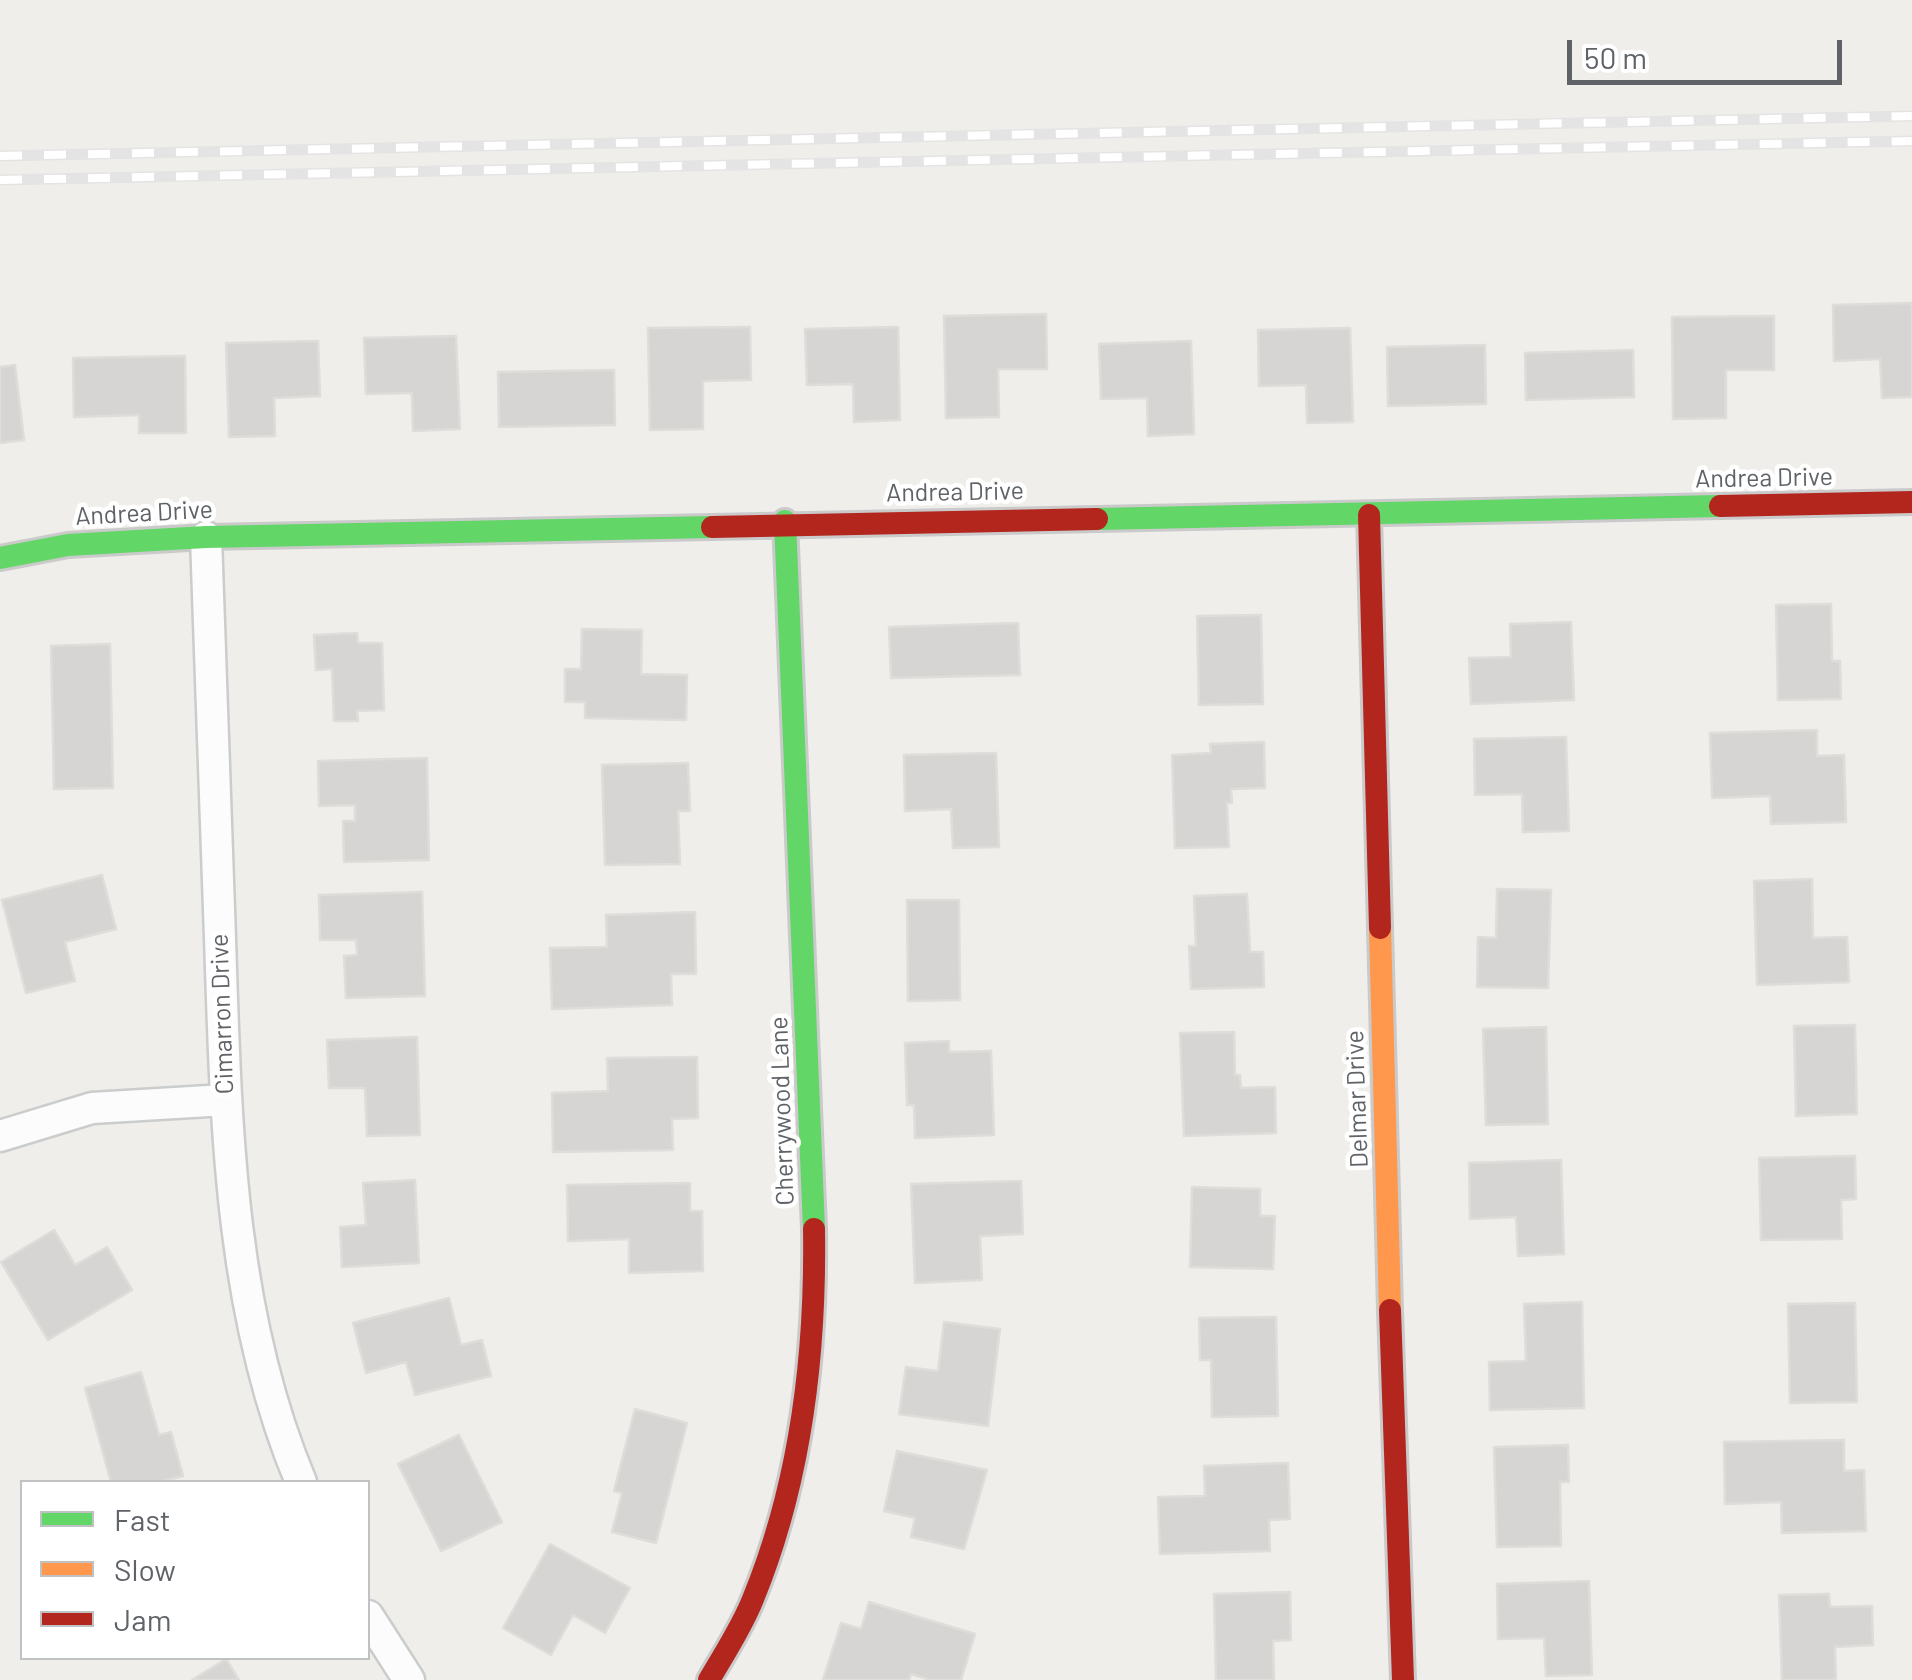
<!DOCTYPE html>
<html>
<head>
<meta charset="utf-8">
<style>
  body { margin:0 }
  #map { position:relative; width:1912px; height:1680px; overflow:hidden; background:#efeeea; font-family:Barlow,sans-serif }
  canvas { display:block }
  .legend { position:absolute; left:20px; top:1480px; width:350px; height:180px; box-sizing:border-box; background:#fff; border:2px solid #bfc1c3; margin:0; padding:12px 18px; list-style:none; font-size:30px; color:#5f6368 }
  .legend li { display:flex; align-items:center; gap:20px; height:50px }
  .legend b { width:50px; border:2px solid #bfc1c3 }
  .scale { position:absolute; left:1567px; top:40px; width:275px; height:45px; box-sizing:border-box; border:5px solid #5f6368; border-top:0; padding-left:12px; font-size:30px; line-height:35px; white-space:nowrap; color:#5f6368; -webkit-text-stroke:8px #fff; paint-order:stroke }
</style>
</head>
<body>
<div id="map">
<canvas width="1912" height="1680"></canvas>
<ul class="legend">
<li><b style="height:12px;background:#63d668"></b>Fast</li>
<li><b style="height:12px;background:#ff974d"></b>Slow</li>
<li><b style="height:12px;background:#b3261e"></b>Jam</li>
</ul>
<div class="scale">50 m</div>
</div>
<script>
const context = document.querySelector('canvas').getContext('2d');
context.lineJoin = 'round';
function fill(path, color) { context.fillStyle = color; context.fill(path, 'evenodd'); }
function trace(path, color, width, dash) { context.strokeStyle = color; context.lineWidth = width; context.lineCap = dash ? 'butt' : 'round'; context.setLineDash(dash || []); context.stroke(path); }
function drawText(font, color, halo, rows, align = 'center') {
  context.font = font + ' Barlow,sans-serif'; context.lineWidth = 9; context.setLineDash([]); context.textBaseline = 'middle'; context.strokeStyle = halo; context.fillStyle = color; for (const [text, x, y, turn = 0] of rows) {
    context.save(); context.translate(x, y); context.rotate((+turn || 0) * Math.PI / 180); context.textAlign = isNaN(turn) ? turn : align; if (halo) context.strokeText(text, 0, 0); context.fillText(text, 0, 0); context.restore();
  }
}
const building = new Path2D(`
  M1912,303V397L1882,398L1880,359L1834,361L1833,305Z
  M1046,314L1047,369H998L999,417L946,418L944,316Z
  M1774,316V370H1726V418L1673,419L1672,317Z
  M750,327L751,380L703,381V429L650,430L648,328Z
  M898,327L900,420L854,422L853,384L807,385L805,329Z
  M1350,328L1353,422L1307,423L1306,385L1259,386L1258,330Z
  M456,336L460,429L413,431L412,393L366,394L364,338Z
  M318,341L320,396L274,398L275,436L229,437L226,343Z
  M1191,341L1194,434L1148,436L1147,398L1101,399L1099,344Z
  M1485,345L1486,404L1388,406L1387,347Z
  M1633,350L1634,397L1526,400L1525,353Z
  M185,356L186,433H139V415L74,417L73,358Z
  M15,365L24,440L0,443V367Z
  M614,370L615,425L499,427L498,372Z
  M1831,604L1832,661H1840L1841,699L1778,700L1776,605Z
  M1261,615L1263,704L1199,705L1197,616Z
  M1571,622L1574,700L1471,704L1469,658L1511,657L1510,624Z
  M1018,623L1020,675L891,678L889,627Z
  M582,629L642,630L641,674L687,675L686,720L585,718V702H565V669H581Z
  M357,633L358,643H382L384,710L357,711L358,721H334L332,669L316,670L314,635Z
  M110,644L113,788L54,789L51,646Z
  M1817,730V756L1844,755L1846,822L1771,824L1770,796L1712,798L1710,733Z
  M1566,737L1569,831L1523,832L1522,794L1475,795L1474,739Z
  M1264,742L1265,788L1231,789L1232,803H1227L1229,847L1175,848L1172,755L1211,753L1210,744Z
  M996,753L999,847L953,848L951,809L905,811L904,755Z
  M427,758L429,860L344,862L343,821H355V805L319,806L318,761Z
  M688,763L690,811H678L680,864L605,865L602,765Z
  M102,875L116,929L65,942L75,981L26,993L2,900Z
  M1812,879L1813,938L1847,937L1849,982L1757,985L1754,881Z
  M1497,889L1551,890L1548,988L1477,987L1478,937L1496,938Z
  M422,892L425,996L346,998L344,956L357,955L356,940H320L319,895Z
  M1247,894L1250,952H1263L1264,987L1191,989L1189,946H1196L1194,896Z
  M907,900H959L960,1000L908,1001Z
  M695,912L696,974H671L672,1005L552,1009L550,948L607,947L606,915Z
  M1855,1025L1857,1114L1796,1116L1794,1026Z
  M1546,1027L1548,1124L1486,1125L1483,1029Z
  M1234,1032L1235,1075H1240L1241,1088L1275,1087L1276,1133L1184,1136L1180,1033Z
  M417,1037L420,1135L367,1136L365,1088H329L327,1040Z
  M949,1041V1052L991,1051L994,1135L915,1138L914,1105H907L905,1043Z
  M697,1057L698,1118L672,1119L673,1150L553,1152L552,1093L608,1091L607,1058Z
  M1855,1156L1856,1199L1841,1200L1842,1239L1761,1240L1759,1158Z
  M1561,1160L1564,1254L1518,1256L1516,1217L1470,1219L1469,1163Z
  M415,1180L419,1263L342,1267L340,1227L366,1225L363,1183Z
  M1021,1181L1023,1234L980,1236L982,1280L915,1283L911,1184Z
  M690,1183V1211H702L703,1271L629,1273V1239L568,1241L567,1185Z
  M1192,1187L1260,1189V1216H1275L1273,1269L1190,1267Z
  M54,1230L75,1265L107,1247L132,1290L48,1340L1,1262Z
  M449,1298L461,1345L482,1340L491,1376L415,1395L406,1362L366,1373L353,1323Z
  M1582,1302L1584,1408L1490,1410L1489,1362L1526,1361L1524,1304Z
  M1855,1303L1857,1402L1790,1403L1788,1304Z
  M1276,1317L1278,1416L1212,1417L1211,1360H1200L1199,1318Z
  M944,1322L1000,1329L988,1426L899,1414L906,1367L938,1371Z
  M141,1372L159,1435L171,1432L183,1476L159,1482H111L85,1388Z
  M635,1409L687,1423L656,1543L612,1532L622,1493L614,1491Z
  M459,1435L502,1522L441,1551L398,1464Z
  M1844,1440V1471L1864,1470L1866,1531L1782,1533L1781,1502L1725,1504L1724,1442Z
  M1568,1445L1569,1482H1560L1561,1546L1497,1547L1494,1447Z
  M897,1451L987,1470L964,1549L911,1537L915,1518L884,1511Z
  M1288,1463L1290,1519L1269,1520L1270,1551L1160,1554L1158,1497L1205,1496L1204,1466Z
  M550,1544L630,1588L605,1633L573,1615L551,1655L503,1628Z
  M1589,1581L1592,1675L1546,1676L1544,1638L1498,1639L1497,1584Z
  M1290,1592L1291,1640L1273,1641L1274,1680H1216L1214,1594Z
  M1829,1594L1830,1607L1872,1606L1873,1645L1835,1647L1836,1680H1782L1779,1595Z
  M869,1602L975,1634L961,1680H930L911,1674L909,1680H823L841,1623L861,1629Z
  M226,1659L239,1680H192Z`);
const street = new Path2D(`
  M206,537C211,671 215,805 220,938C226,1122 229,1311 301,1482
  M0,1136L92,1108L225,1100
  M368,1616L409,1680`);
const fast = new Path2D(`
  M1097,519L1720,506
  M785,521L814,1229
  M0,558L68,545L206,537L712,527`);
const slow = new Path2D(`
  M1380,928L1390,1310`);
const jam = new Path2D(`
  M1720,506L1912,502
  M1369,515L1380,928
  M712,527L1097,519
  M1390,1310L1403,1680
  M709,1680C724,1654 742,1627 753,1599C801,1482 816,1354 814,1229`);
const rail = new Path2D(`
  M0,156L1912,116
  M0,180L1912,141`);
const streetNames = [
  ["Andrea Drive",1764,478,-1],
  ["Andrea Drive",955,492,-1],
  ["Andrea Drive",144,513,-3],
  ["Cimarron Drive",222,1014,-92],
  ["Delmar Drive",1357,1099,-92],
  ["Cherrywood Lane",782,1111,-92]
];
fill(building, '#d6d5d3');
trace(building, '#deddd9', 2.5);
trace(street, '#cbcccc', 35);
trace(fast, '#cacacb', 28);
trace(slow, '#cacacb', 28);
trace(jam, '#cacacb', 28);
trace(street, '#fdfcfc', 30);
trace(fast, '#63d668', 22);
trace(slow, '#ff974d', 22);
trace(jam, '#b3261e', 22);
trace(rail, '#e4e4e4', 11);
trace(rail, '#fff', 8, [22]);
drawText('25px', '#5f6368', '#fff', streetNames);
</script>
</body>
</html>
